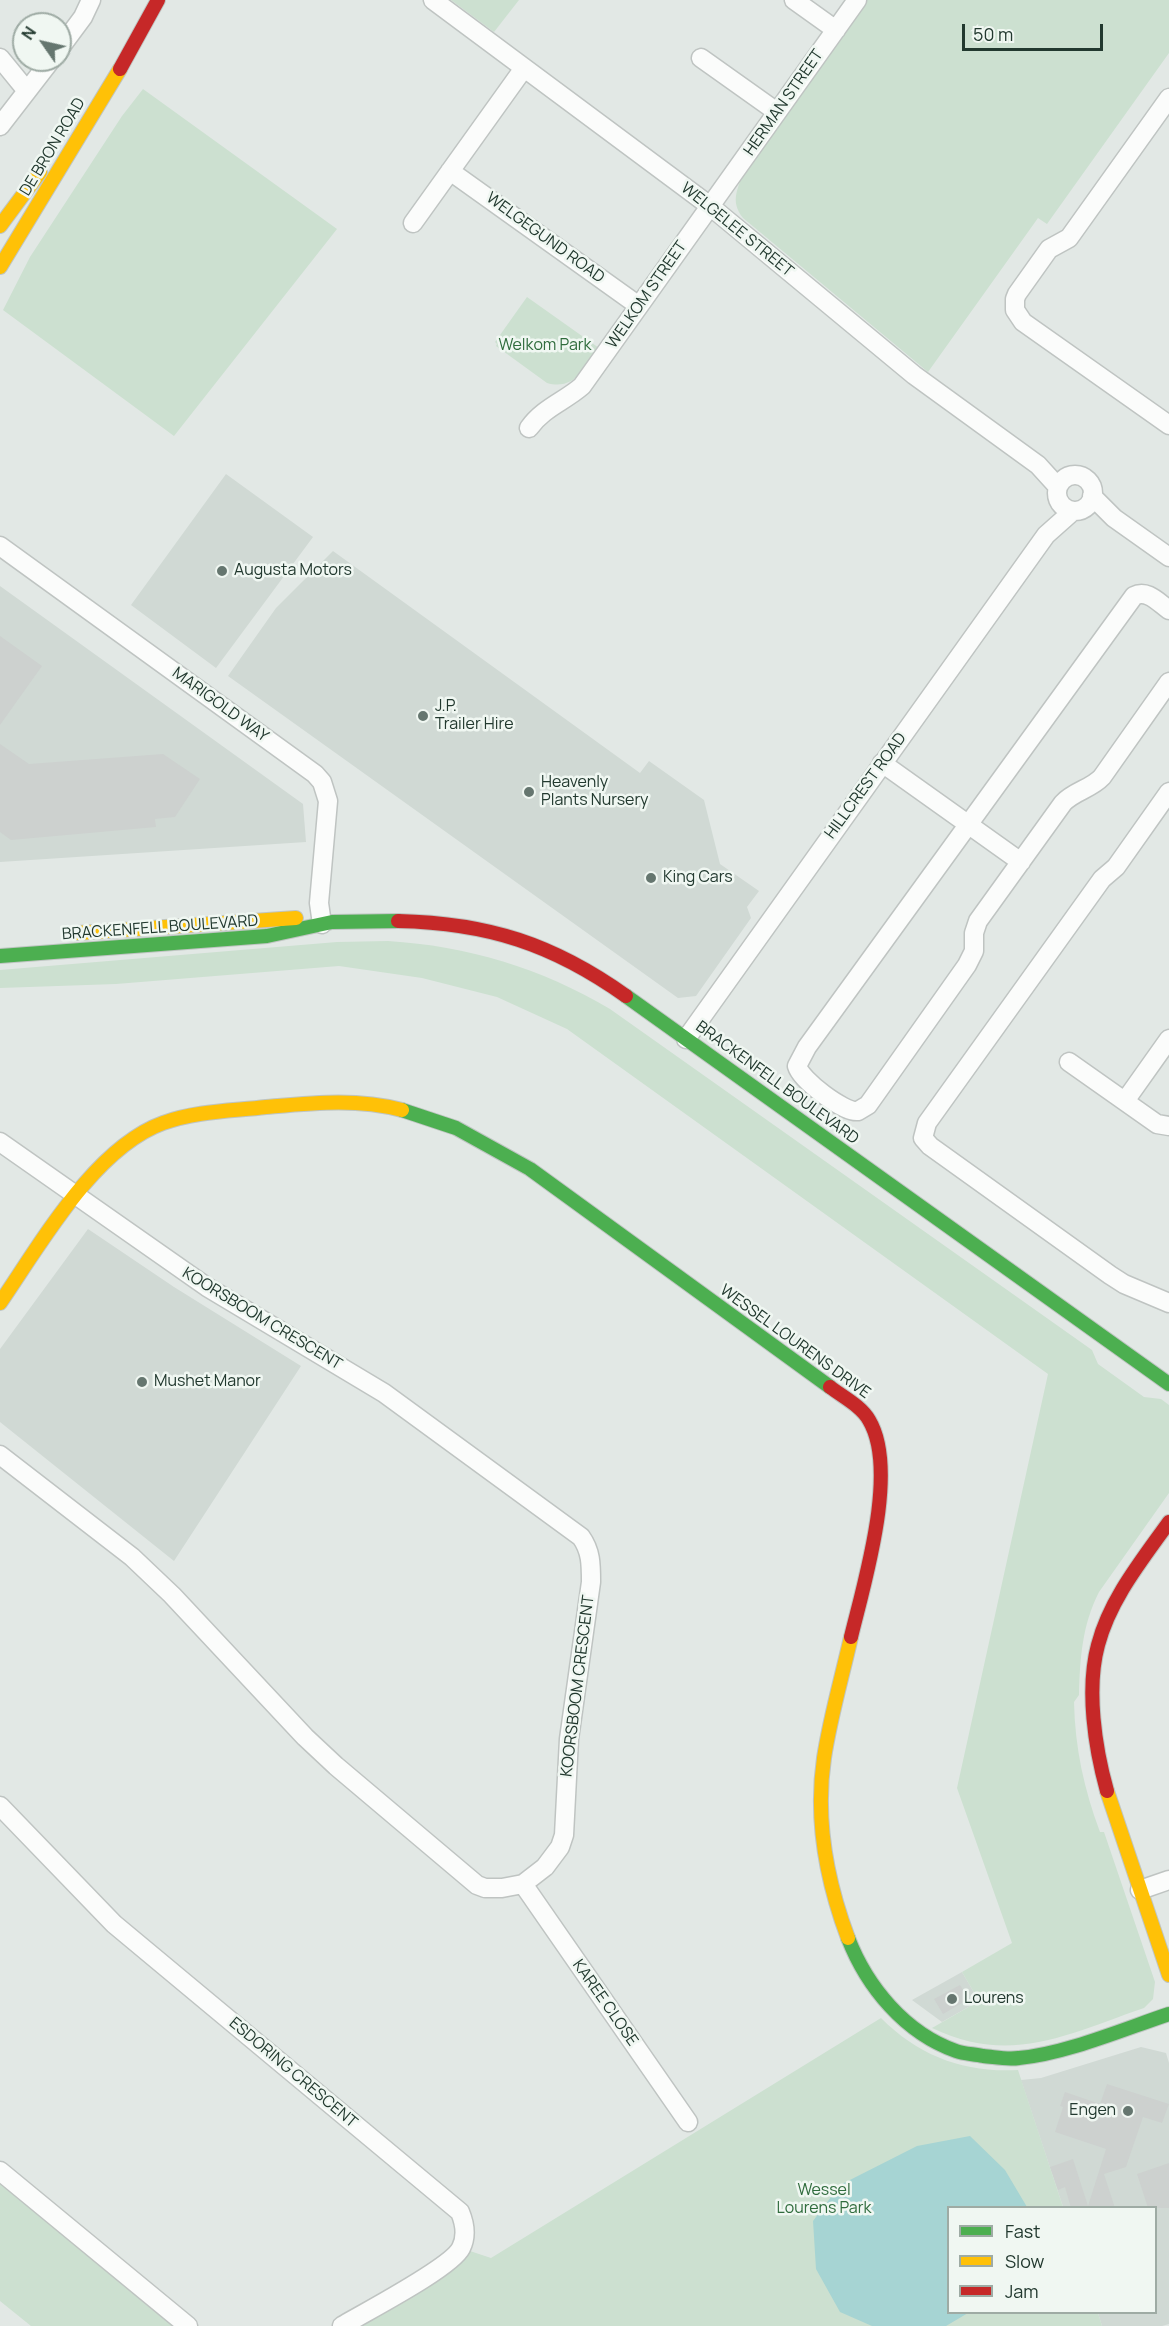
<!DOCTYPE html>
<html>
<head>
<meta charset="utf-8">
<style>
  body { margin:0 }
  #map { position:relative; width:1169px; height:2326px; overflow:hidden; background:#e2e8e5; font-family:Manrope,sans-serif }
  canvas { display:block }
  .legend { position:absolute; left:947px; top:2206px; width:210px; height:108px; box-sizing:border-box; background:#f0f7f2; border:2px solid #9eaba4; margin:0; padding:8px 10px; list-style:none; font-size:18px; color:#22392f }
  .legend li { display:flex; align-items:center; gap:12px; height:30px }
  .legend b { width:30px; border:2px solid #9eaba4 }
  .north { position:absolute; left:12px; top:12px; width:60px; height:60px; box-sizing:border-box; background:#f0f7f2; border:2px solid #9eaba4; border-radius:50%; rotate:304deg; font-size:16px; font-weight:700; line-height:24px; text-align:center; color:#22392f }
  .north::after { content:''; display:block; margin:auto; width:21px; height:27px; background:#65766f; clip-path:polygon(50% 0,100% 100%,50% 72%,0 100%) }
  .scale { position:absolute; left:962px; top:24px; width:141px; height:27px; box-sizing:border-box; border:3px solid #22392f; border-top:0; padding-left:8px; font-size:18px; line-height:21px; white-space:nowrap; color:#22392f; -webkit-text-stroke:4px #f0f7f2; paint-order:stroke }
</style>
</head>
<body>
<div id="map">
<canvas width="1169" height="2326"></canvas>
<ul class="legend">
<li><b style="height:8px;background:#4caf50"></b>Fast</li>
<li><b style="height:8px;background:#ffc107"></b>Slow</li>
<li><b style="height:8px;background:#c62828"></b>Jam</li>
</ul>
<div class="north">N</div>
<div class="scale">50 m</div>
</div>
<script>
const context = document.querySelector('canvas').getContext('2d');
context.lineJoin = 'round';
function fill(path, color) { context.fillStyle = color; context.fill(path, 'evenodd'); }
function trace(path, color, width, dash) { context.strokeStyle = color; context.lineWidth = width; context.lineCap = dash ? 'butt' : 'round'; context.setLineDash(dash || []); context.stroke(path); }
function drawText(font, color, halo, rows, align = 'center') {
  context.font = font + ' Manrope,sans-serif'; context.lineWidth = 5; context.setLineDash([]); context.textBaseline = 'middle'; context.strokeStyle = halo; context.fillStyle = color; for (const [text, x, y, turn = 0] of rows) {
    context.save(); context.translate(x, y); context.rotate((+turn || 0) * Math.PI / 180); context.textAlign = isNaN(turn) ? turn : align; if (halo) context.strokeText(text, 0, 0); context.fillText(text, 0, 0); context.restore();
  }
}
const built = new Path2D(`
  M226,474L313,537L216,668L131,605Z
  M333,551L640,773L649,761L704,800L720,864L759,891L747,907L751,918L696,996L678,998L228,676L276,608Z
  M0,586L303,804L306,842L0,862Z
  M88,1229L174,1287L301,1366L174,1561L0,1422V1349Z
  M962,1972L979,2001L942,2022L912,2000Z
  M1141,2047L1166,2053L1169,2063V2324L1162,2326H1102L1098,2313L1156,2312V2208L1063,2207L1021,2080L1041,2078Z`);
const green = new Path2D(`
  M451,0H519L494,32Z
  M866,0H1169V53L1047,224L1038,218L928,372L743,218C729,200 739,189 743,171Z
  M143,89L337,229L174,436L3,310L30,257L122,116Z
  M527,297L599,348C586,367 574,391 547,383L496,346L497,344L495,342Z
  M388,941C468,946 541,968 610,1009L1092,1350L1098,1364L1144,1397L1161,1399L1169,1405V1493L1099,1592C1082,1625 1080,1659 1079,1695L1074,1702C1075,1748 1084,1789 1100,1832H1104L1155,1982L1153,1999L1144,2008C1068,2034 1011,2066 932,2028L979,2001L962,1972L1012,1943L957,1788L1048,1374L567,1029L497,997L422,978L339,966L116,984L0,988V970L337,942Z
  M881,2018C919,2056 964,2073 1018,2070L1063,2207L948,2208V2312L1098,2313L1102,2326H359L458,2266L470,2251L491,2258Z
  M0,2183L175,2326H31L0,2301Z`);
const water = new Path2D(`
  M970,2136L1005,2170L1027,2207L948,2208V2312L968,2313L946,2326H872L840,2312L816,2269L813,2221L840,2185L917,2146Z`);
const building = new Path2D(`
  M0,636L42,666L0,725Z
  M0,744L29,764L163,754L200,779L175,817L155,819L156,827L11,840L0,832Z
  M960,1985L969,1999L943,2014L934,1999Z
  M1107,2084L1169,2104L1162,2123L1143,2117L1126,2167L1104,2174L1115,2208H1071L1065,2187L1058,2190L1050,2167L1073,2159L1088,2206L1106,2149L1055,2132L1063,2107L1060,2106L1065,2092L1100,2104Z
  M1169,2163V2208H1148L1137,2174Z`);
const street = new Path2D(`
  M433,0L710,206L914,375L1038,465L1058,487
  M794,0L836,30
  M60,48L83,17L91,0
  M0,58L27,91
  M701,58L777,112
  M1169,98L1069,238L1049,249L1017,294L1015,299V310L1023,322L1169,425
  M0,126L51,60
  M450,171L639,306
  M413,223L524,68
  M529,428C543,408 565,401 582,386L857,0
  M1057 493a18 18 0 1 1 36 0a18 18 0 1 1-36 0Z
  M1092,496L1114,518L1169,557
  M0,546L315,774L322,782L328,801L319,903L322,924
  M1169,610C1158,602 1147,589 1134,596L807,1047L797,1066C801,1080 844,1113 858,1111L868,1105L967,965L974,951V933L978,921L1063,803C1074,791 1091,789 1102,777L1169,682
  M882,763L1021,862
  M1169,792L1116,867L1102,879L927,1123L923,1138L930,1146L1110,1275L1124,1284L1169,1303
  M686,1039L1046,535L1073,511
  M1069,1062L1157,1124L1169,1126
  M1125,1101L1169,1039
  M0,1142L207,1287L384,1393L581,1537C591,1551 591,1564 591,1582L569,1739L564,1835L560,1847L545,1867L523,1884L502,1888H485L477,1885L336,1766L305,1737L172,1595L132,1557L0,1455
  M0,1806L114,1924L460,2212C465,2224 467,2236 461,2248C451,2268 365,2312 342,2326
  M523,1884L688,2122
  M1140,1890L1169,1880
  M0,2171L188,2326`);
const fast = new Path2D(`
  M0,956L267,936L332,922L398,921
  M626,996L1169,1384
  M402,1110L456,1128L530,1169L830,1387
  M848,1938C867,1987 905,2033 956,2051C964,2054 974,2054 983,2056C995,2057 1007,2060 1019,2058C1065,2054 1124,2029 1169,2014`);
const slow = new Path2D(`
  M0,226L40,172
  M0,267L120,69
  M78,933L296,918
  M0,1303C40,1245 94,1148 163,1123C196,1111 232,1111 266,1107C312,1103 357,1098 402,1110
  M1107,1791L1169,1975
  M848,1938C827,1882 815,1819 824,1758C830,1718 842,1677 851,1637`);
const jam = new Path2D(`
  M120,69L158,0
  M398,921C488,923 553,944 626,996
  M830,1387C843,1397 861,1406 869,1420C899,1470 864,1583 851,1637
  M1107,1791C1095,1748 1086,1689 1098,1645C1110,1599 1142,1560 1169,1522`);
const markers = [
  [222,571,6,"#65766f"],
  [423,716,6,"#65766f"],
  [529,792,6,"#65766f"],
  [651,878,6,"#65766f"],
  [142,1382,6,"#65766f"],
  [952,1999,6,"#65766f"],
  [1128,2111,6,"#65766f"]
];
const streetNames = [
  ["HERMAN STREET",784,103,-55],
  ["DE BRON ROAD",53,147,-59],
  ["WELGELEE STREET",737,230,39],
  ["WELGEGUND ROAD",545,238,36],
  ["WELKOM STREET",647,295,-55],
  ["MARIGOLD WAY",220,705,36],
  ["HILLCREST ROAD",866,786,-54],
  ["BRACKENFELL BOULEVARD",160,928,-4],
  ["BRACKENFELL BOULEVARD",777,1083,36],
  ["KOORSBOOM CRESCENT",262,1319,31],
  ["WESSEL LOURENS DRIVE",795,1342,36],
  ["KOORSBOOM CRESCENT",578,1686,-83],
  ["KAREE CLOSE",605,2003,55],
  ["ESDORING CRESCENT",293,2073,40]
];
const parkNames = [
  ["Welkom Park",545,346],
  ["Wessel",824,2191],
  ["Lourens Park",824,2209]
];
const poiNames = [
  ["Augusta Motors",234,571],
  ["J.P.",435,707],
  ["Trailer Hire",435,725],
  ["Heavenly",541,783],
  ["Plants Nursery",541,801],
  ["King Cars",663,878],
  ["Mushet Manor",154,1382],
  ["Lourens",964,1999],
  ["Engen",1116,2111,"right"]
];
fill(built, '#d0d9d4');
fill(green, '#cce0d0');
fill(water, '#a6d4d3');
fill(building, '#cdd1cf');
trace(street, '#bfc4c2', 21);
trace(fast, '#bfc5c2', 16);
trace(slow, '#bfc5c2', 16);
trace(jam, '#bfc5c2', 16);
trace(street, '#fbfcfb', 18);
trace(fast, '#4caf50', 14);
trace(slow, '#ffc107', 14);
trace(jam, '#c62828', 14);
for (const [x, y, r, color] of markers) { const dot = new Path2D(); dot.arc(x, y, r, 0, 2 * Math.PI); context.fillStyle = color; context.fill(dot); trace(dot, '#f0f7f2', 2); }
drawText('16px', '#22392f', '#f0f7f2', streetNames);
drawText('16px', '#306c3d', '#f0f7f2', parkNames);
drawText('16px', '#22392f', '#f0f7f2', poiNames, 'left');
</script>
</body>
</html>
